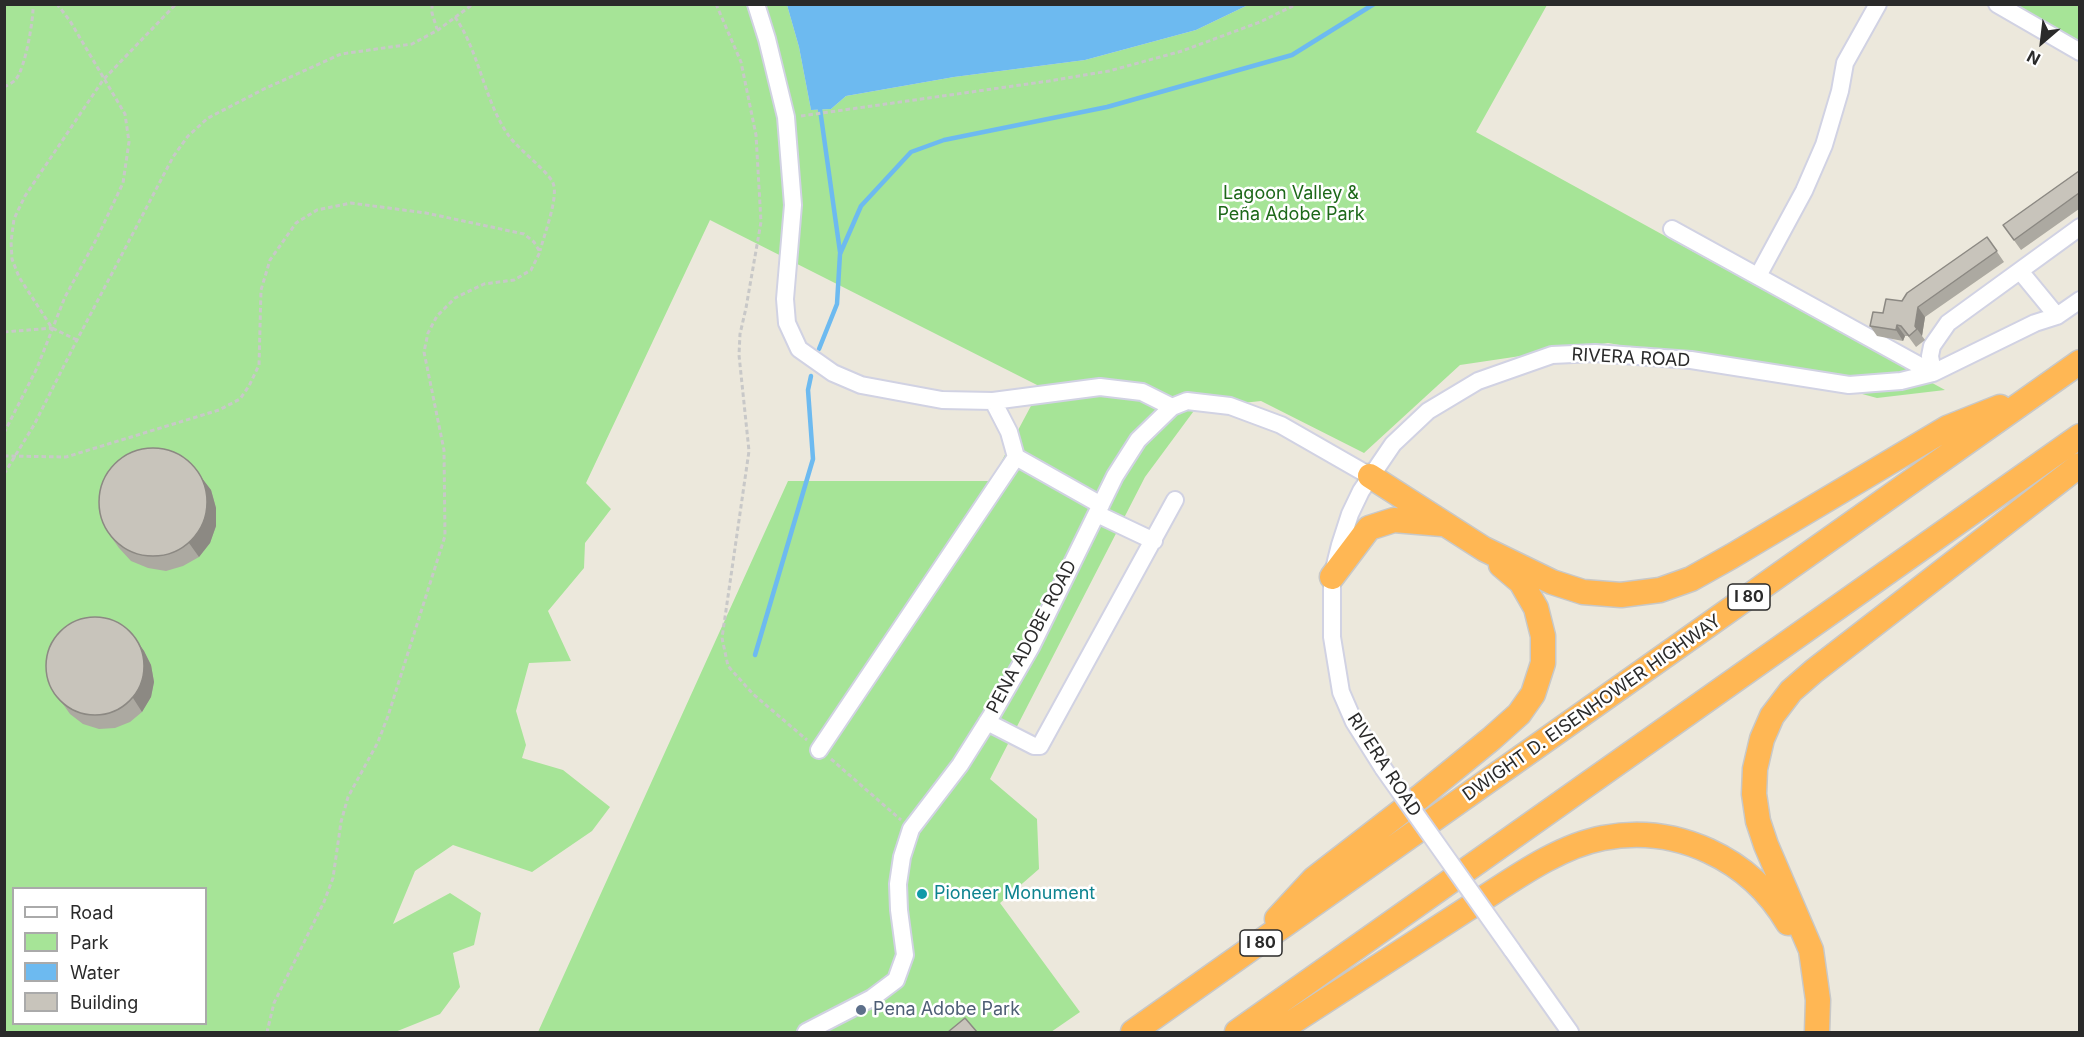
<!DOCTYPE html>
<html>
<head>
<meta charset="utf-8">
<style>
  body { margin:0 }
  #map { position:relative; width:2084px; height:1037px; overflow:hidden; background:#ece8dc; font-family:Inter,sans-serif }
  canvas { display:block }
  .frame { position:absolute; inset:0; border:6px solid #2a2a2a; pointer-events:none }
  .legend { position:absolute; left:12px; top:887px; width:195px; height:138px; box-sizing:border-box; background:#fff; border:2px solid #aaa; margin:0; padding:8px 10px; list-style:none; font-size:18px; color:#2a2a2a }
  .legend li { display:flex; align-items:center; gap:12px; height:30px }
  .legend b { width:30px; border:2px solid #aaa }
  .north { position:absolute; left:2012px; top:12px; width:60px; height:60px; -webkit-text-stroke:4px #fff; paint-order:stroke; rotate:208deg; font-size:16px; font-weight:700; line-height:24px; text-align:center; color:#2a2a2a }
  .north::after { content:''; display:block; margin:auto; width:21px; height:27px; background:#2a2a2a; clip-path:polygon(50% 0,100% 100%,50% 72%,0 100%) }
</style>
</head>
<body>
<div id="map">
<canvas width="2084" height="1037"></canvas>
<div class="frame"></div>
<ul class="legend">
<li><b style="height:8px;background:#fff"></b>Road</li>
<li><b style="height:16px;background:#a6e497"></b>Park</li>
<li><b style="height:16px;background:#6dbaf0"></b>Water</li>
<li><b style="height:16px;background:#c8c4bb"></b>Building</li>
</ul>
<div class="north">N</div>
</div>
<script>
const context = document.querySelector('canvas').getContext('2d');
context.lineJoin = 'round';
function fill(path, color) { context.fillStyle = color; context.fill(path, 'evenodd'); }
function trace(path, color, width, dash) { context.strokeStyle = color; context.lineWidth = width; context.lineCap = dash ? 'butt' : 'round'; context.setLineDash(dash || []); context.stroke(path); }
function drawText(font, color, halo, rows, align = 'center') {
  context.font = font + ' Inter,sans-serif'; context.lineWidth = 5; context.setLineDash([]); context.textBaseline = 'middle'; context.strokeStyle = halo; context.fillStyle = color; for (const [text, x, y, turn = 0] of rows) {
    context.save(); context.translate(x, y); context.rotate((+turn || 0) * Math.PI / 180); context.textAlign = isNaN(turn) ? turn : align; if (halo) context.strokeText(text, 0, 0); context.fillText(text, 0, 0); context.restore();
  }
}
const green = new Path2D(`
  M5,5H787L799,47L811,110L831,109L846,96L954,77L1085,60L1196,30L1248,5H1547L1476,132L1945,390L1877,398L1784,373L1608,343L1460,365L1364,453L1261,401L1196,408L1145,477L990,779L1037,819L1039,869L1000,903L1080,1012L1051,1032H538L788,481H991L1041,387L710,220L586,483L611,509L585,543L584,568L548,611L571,661L529,663L516,711L526,745L522,758L563,770L610,807L592,831L532,872L453,845L415,871L393,924L450,893L481,913L474,945L453,953L460,987L440,1014L395,1032H5ZM14,888H206V1024H14Z
  M2009,5H2079V42Z`);
const water = new Path2D(`
  M787,5V4L1248,5L1196,30L1085,60L954,77L846,96L831,109L811,110L799,47Z`);
const stream = new Path2D(`
  M820,109L840,252
  M819,349L837,304L840,254L861,206L911,152L944,140L1107,107L1292,55L1374,4
  M755,655L813,459L808,390L811,376`);
const path = new Path2D(`
  M432,4V13L437,29
  M716,4L741,62L756,135L761,222L746,308L740,334L739,355L749,451L722,638L728,666L753,694L807,740
  M455,17C480,53 484,101 509,136C518,149 548,171 553,183C559,197 544,235 540,251
  M4,87C8,85 14,82 16,79C25,69 34,18 33,4
  M801,116L1049,81L1109,71L1182,51L1260,22L1297,4
  M4,332L52,328
  M77,340L52,328L19,277L12,259L11,242L14,219L25,196L103,80L176,4
  M4,433L37,368L65,297L97,238L123,183L129,142L125,114L70,21L57,4
  M4,456L66,457L219,410L240,399L249,386L259,365L261,290L270,260L296,223L317,210L351,203L426,213L524,234L534,242L540,252L531,270L514,280L484,284L455,298L437,316L428,333L424,352L444,450L445,536L388,716L378,742L348,797L341,822L333,878L324,902L274,1003L267,1032
  M4,474L34,425L77,340L173,157L188,136L208,118L264,89L341,54L412,44L438,30L473,4
  M831,759L901,820`);
const minor = new Path2D(`
  M756,4L767,39L786,117L793,205L785,299L787,323L799,349L833,373L861,385L942,400L993,401L1100,387L1142,392L1172,407
  M1997,4L2080,52
  M1672,229L1933,373
  M2020,271L2057,316
  M1758,276L1804,191L1824,145L1840,91L1845,63L1878,4
  M1933,373L1930,356L1932,346L1948,323L2080,227
  M993,401L1009,432L1016,457L1101,505
  M1097,514L1154,541
  M987,722L1034,746H1040L1175,500
  M819,750L1016,457
  M1383,768L1354,722L1341,692L1332,637V577L1340,545L1350,514L1361,491L1393,444L1428,411L1478,381L1552,355L1595,353L1691,360L1849,385L1901,381L1933,373L2035,323L2057,316L2080,300
  M1512,950L1570,1032
  M806,1032L872,998L896,980L905,955L899,910L898,884L902,857L911,829L960,765L991,716L1031,647L1115,476L1138,440L1172,407L1187,401L1230,406L1281,425L1370,476`);
const highway = new Path2D(`
  M1370,476L1484,549L1552,582L1583,592L1621,595L1660,590L1691,579L1732,556L1947,428L2000,407
  M1332,577L1369,528L1394,520L1442,524
  M1277,919L1314,879L1420,797L1491,739L1519,714L1533,694L1543,663V636L1536,608L1521,582L1501,565
  M1133,1032L2080,362
  M1237,1032L2080,436
  M1269,1032L1291,1023C1350,985 1408,947 1467,909C1507,884 1555,847 1603,838C1676,824 1750,858 1788,923
  M1817,1032L1818,1000L1811,950L1766,845L1758,821L1754,794L1755,769L1762,739L1772,716L1791,691L1814,671L2080,465`);
const minorBridge = new Path2D(`
  M1383,768L1512,950`);
const wall = new Path2D(`
  M2079,171V209L2021,250L2003,225Z
  M1987,237L2004,262L1925,317L1922,336L1925,340L1916,347L1908,336H1905L1903,341L1877,336L1870,326L1883,313L1902,301Z
  M201,477L211,490L216,508V526L210,543L199,557L183,566L166,571L148,568L131,561L119,548L109,534Z
  M134,637L144,651L151,665L154,682L151,697L142,712L130,722L115,728L99,729L83,724L70,714L51,687Z`);
const shadedWall = new Path2D(`
  M1918,307L1925,317L1922,336L1915,326Z
  M1897,325L1905,336L1903,341L1896,330Z
  M201,477L211,490L216,508V526L210,543L199,557L189,543Z
  M134,637L144,651L151,665L154,682L151,697L142,712L133,698Z`);
const building = new Path2D(`
  M2079,171V193L2014,240L2003,225Z
  M1987,237L1997,251L1918,307L1915,326L1917,329L1909,336L1901,326L1897,325L1896,330L1870,326L1873,312L1883,313L1886,299L1902,301L1907,293Z
  M99 502a54 54 0 1 1 108 0a54 54 0 1 1-108 0Z
  M46 666a49 49 0 1 1 98 0a49 49 0 1 1-98 0Z
  M965,1018L977,1032H948Z`);
const markers = [
  [922,894,6,"#0f9aa8"],
  [861,1010,6,"#5c6f8a"]
];
const shields = [
  [1749,597,42],
  [1261,943,42]
];
const shieldNames = [
  ["I 80",1749,597],
  ["I 80",1261,943]
];
const parkNames = [
  ["Lagoon Valley &",1291,194],
  ["Peña Adobe Park",1291,215]
];
const streetNames = [
  ["RIVERA ROAD",1631,358,3],
  ["PENA ADOBE ROAD",1032,637,-62],
  ["DWIGHT D. EISENHOWER HIGHWAY",1592,708,-35],
  ["RIVERA ROAD",1384,765,57]
];
const cultureNames = [
  ["Pioneer Monument",934,894]
];
const serviceNames = [
  ["Pena Adobe Park",873,1010]
];
fill(green, '#a6e497');
fill(water, '#6dbaf0');
trace(stream, '#6dbaf0', 4.5);
trace(minor, '#d1d2e3', 20);
trace(highway, '#c8c8c8', 27);
trace(path, '#c8c8c8', 3, [4.5, 3]);
trace(minor, '#fff', 16);
trace(highway, '#ffb754', 24);
trace(minorBridge, '#d1d2e3', 20, []);
trace(minorBridge, '#fff', 16);
fill(wall, '#aca9a1');
fill(shadedWall, '#8c8983');
fill(building, '#c8c4bb');
trace(building, '#8c8983', 1.5);
for (const [x, y, r, color] of markers) { const dot = new Path2D(); dot.arc(x, y, r, 0, 2 * Math.PI); context.fillStyle = color; context.fill(dot); trace(dot, '#fff', 2); }
for (const [x, y, w] of shields) { const box = new Path2D(); box.roundRect(x - w / 2, y - 13, w, 26, 4.5); context.fillStyle = '#fff'; context.fill(box); trace(box, '#2a2a2a', 1.5); }
drawText('bold 16px', '#2a2a2a', null, shieldNames);
drawText('18px', '#1d6819', '#fff', parkNames);
drawText('18px', '#2a2a2a', '#fff', streetNames);
drawText('18px', '#0d838f', '#fff', cultureNames, 'left');
drawText('18px', '#4e5e75', '#fff', serviceNames, 'left');
</script>
</body>
</html>
